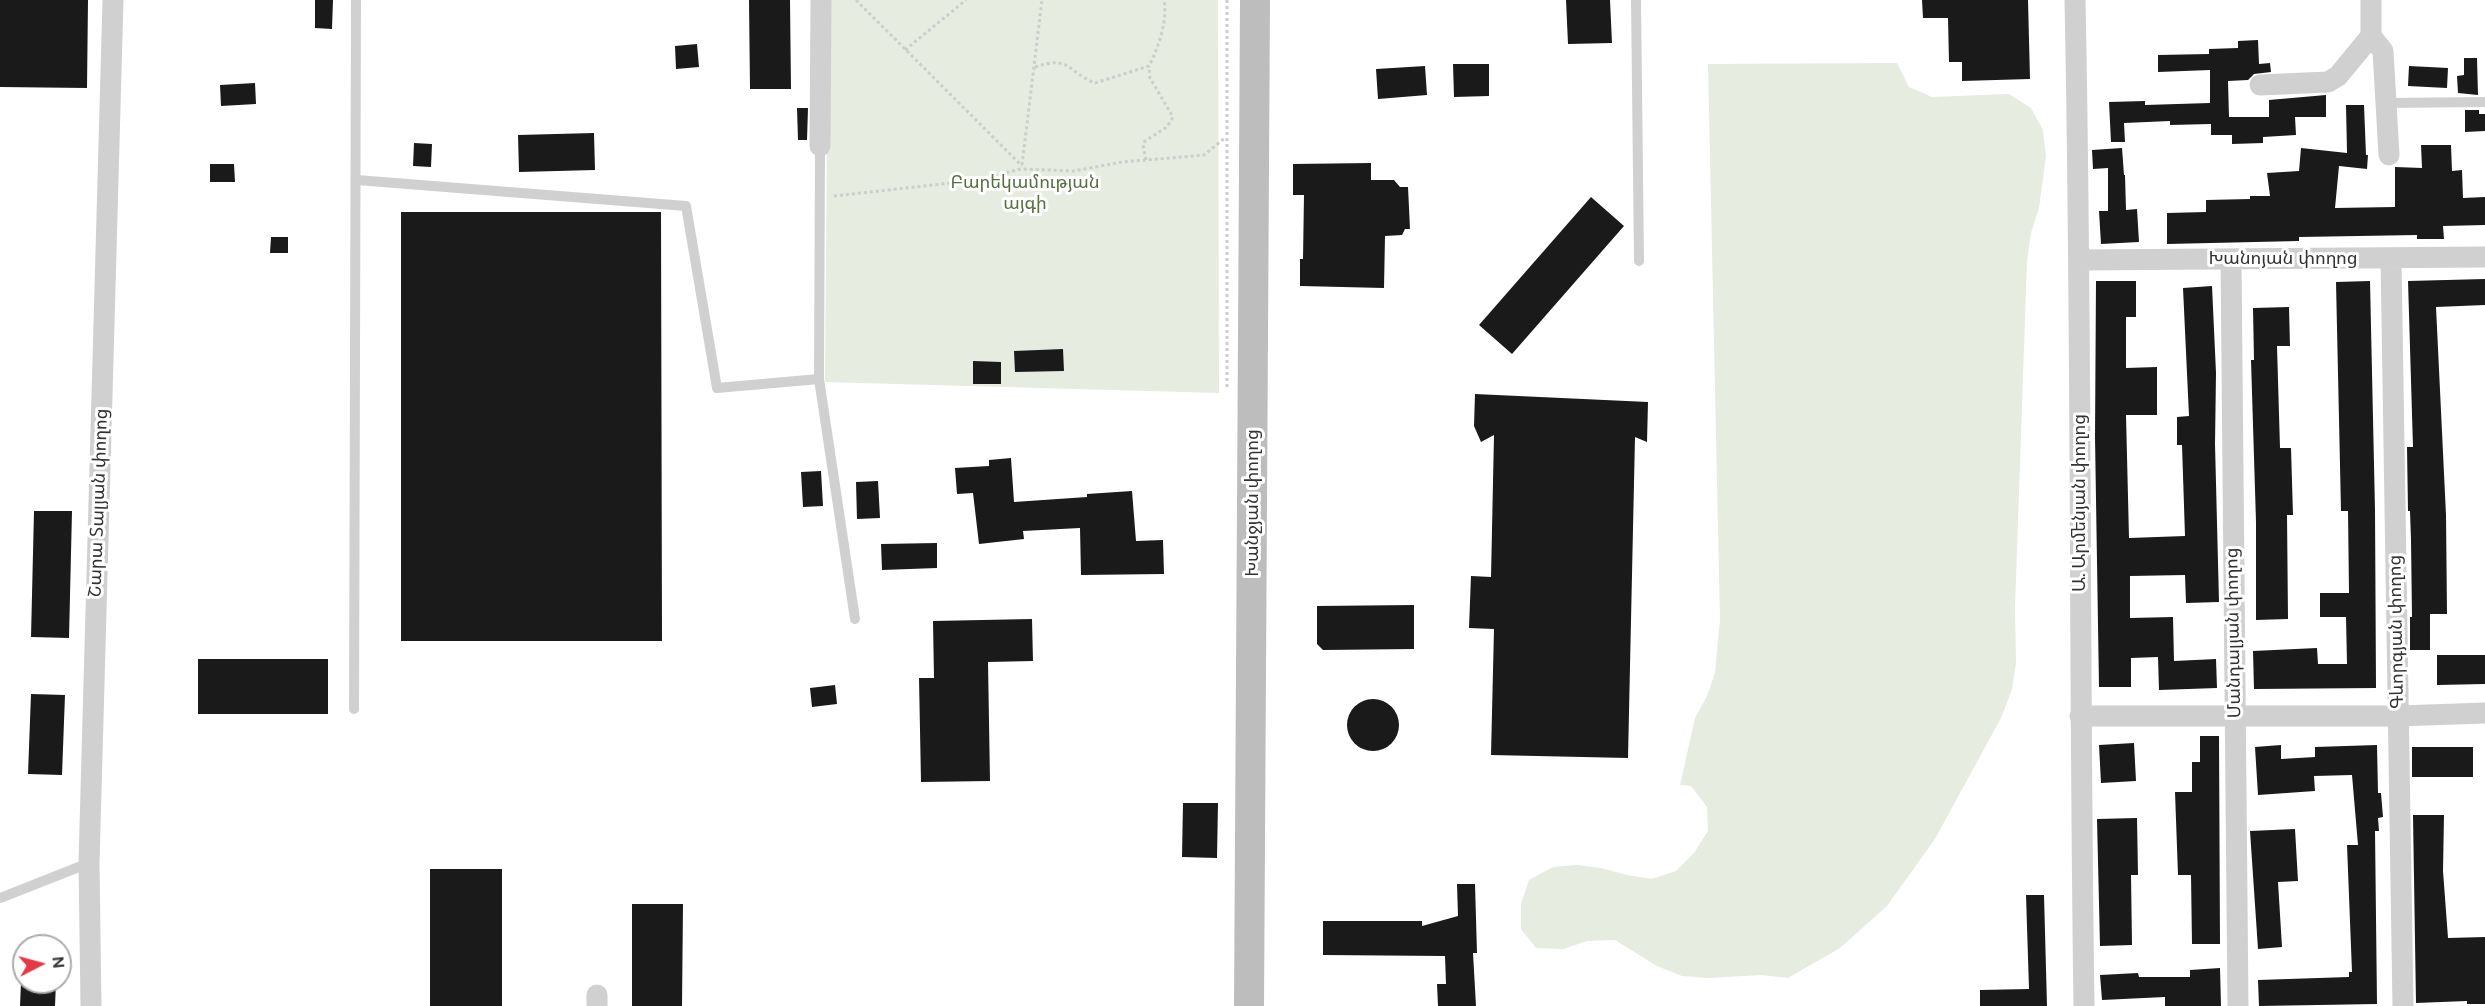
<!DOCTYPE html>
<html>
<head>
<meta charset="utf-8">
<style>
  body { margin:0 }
  #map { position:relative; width:2485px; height:1006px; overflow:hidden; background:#fff; font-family:"DM Sans",sans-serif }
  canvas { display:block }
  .north { position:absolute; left:12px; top:934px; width:60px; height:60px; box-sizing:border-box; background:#fff; border:2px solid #adadad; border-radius:50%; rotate:84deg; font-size:16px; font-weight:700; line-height:24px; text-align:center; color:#333 }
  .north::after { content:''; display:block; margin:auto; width:21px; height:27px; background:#e63946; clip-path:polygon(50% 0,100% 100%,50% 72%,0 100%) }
</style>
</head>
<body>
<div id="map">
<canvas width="2485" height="1006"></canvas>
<div class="north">N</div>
</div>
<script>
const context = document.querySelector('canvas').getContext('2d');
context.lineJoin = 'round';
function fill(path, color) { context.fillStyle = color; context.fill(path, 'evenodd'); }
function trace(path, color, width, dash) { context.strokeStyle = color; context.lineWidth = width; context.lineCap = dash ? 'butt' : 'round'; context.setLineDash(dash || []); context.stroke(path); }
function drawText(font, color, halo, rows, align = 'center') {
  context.font = font + ' "DM Sans","Noto Sans Armenian",sans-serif'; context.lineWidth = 6; context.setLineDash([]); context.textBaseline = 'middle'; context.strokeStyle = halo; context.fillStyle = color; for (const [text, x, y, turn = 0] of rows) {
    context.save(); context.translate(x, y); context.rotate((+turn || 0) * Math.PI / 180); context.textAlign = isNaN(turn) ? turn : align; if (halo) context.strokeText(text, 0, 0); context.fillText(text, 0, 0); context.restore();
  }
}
const green = new Path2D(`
  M828,0H1218L1219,393L825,382Z
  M1897,63L1909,87L1932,97L2009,94L2031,108L2043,130L2046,156L2039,208L2031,233L2027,261L2015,607L2016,663L2012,689L2001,718L1935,839L1887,906L1840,948L1788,978L1762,975L1707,978L1682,976L1657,966L1615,940L1587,941L1563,949L1536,948L1521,929V904L1529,880L1553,867L1577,865L1601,868L1627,875L1652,879L1676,871L1694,853L1708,831L1707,807L1691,786L1680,785L1695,718L1707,696L1715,673L1720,620L1708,64Z`);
const building = new Path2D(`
  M0,0H88L87,88L0,87Z
  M315,0H333L332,29L315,28Z
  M749,0H790L791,89H750Z
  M1566,0H1610L1612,43L1568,44Z
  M1922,0H2028L2030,79L1962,81V62H1949L1948,18H1923Z
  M2258,40L2259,64L2270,63L2271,72L2254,74L2248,80L2228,81L2229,117H2269V100L2326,95V117H2295L2296,135L2263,137V143L2232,144V135H2211V124L2170,125V121L2124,123L2125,142H2111L2109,102L2145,101V105L2210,103V70L2158,72V55L2209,54V49L2238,48V41Z
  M697,44L699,67L676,69L675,46Z
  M2464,58H2477L2478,95L2458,93L2457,76L2464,75Z
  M1453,64H1489V96L1454,97Z
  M1425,66L1427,95L1378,99L1376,69Z
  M2409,66L2448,68L2447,88L2408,86Z
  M255,83L256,104L221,106L220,85Z
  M2346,105H2364L2366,155H2368L2367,169L2339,166L2335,208L2395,207V167L2422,168L2421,145H2451L2452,171L2462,170L2463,198L2485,197V225L2443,226L2444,239H2417V235L2299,237V241L2167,244V213L2206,212V200L2250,199V196H2270L2267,173L2299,171L2301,148L2347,153Z
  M797,108H808L807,140H798Z
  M2465,110H2479V114H2485V131L2465,132Z
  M594,133L595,170L519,172L518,135Z
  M414,143L432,144L431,167L413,166Z
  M2122,148L2124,175H2125L2126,210L2137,209L2139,242L2101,244L2099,211H2108V168L2093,169L2092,150Z
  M1371,163V180H1394L1400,187H1408L1410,229H1405L1402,235L1385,236L1384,288L1300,286V259H1303L1304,195H1293V164Z
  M210,164H234L235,182H210Z
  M1591,197L1624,226L1512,354L1479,325Z
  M401,212H661L662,641H401Z
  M271,237H288V253H270Z
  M2485,279V305L2436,307L2446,515L2447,614H2430V650H2410V617H2412L2411,540L2410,511H2408L2407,447H2413L2408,281Z
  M2096,281H2136V317H2126V368L2157,367V415H2126L2129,538L2185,536L2182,445H2177V417L2189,416L2183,288L2212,286L2216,373L2215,444L2219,602L2186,603L2185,575L2130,576V618L2173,617L2174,661L2216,659L2217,688L2159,690L2158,657L2131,658V687H2099L2095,437Z
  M2370,281L2375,510L2376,688L2254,689L2253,651L2317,648L2318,664H2347L2346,617H2320V593H2349L2348,511H2341L2336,282Z
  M2289,307L2290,346H2277L2280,448H2291L2293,515H2287L2288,619L2256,620V522L2251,360H2254L2253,308Z
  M1063,349L1064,371L1015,372L1014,351Z
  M973,361L1001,362V384H973Z
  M1475,394L1648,402L1647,442L1635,437L1628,758L1491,755L1494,629L1469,628L1471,576L1491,577L1494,435L1481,442L1474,426Z
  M1011,458L1014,502L1087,497V494L1132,491L1136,541L1163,540L1164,574L1081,575L1080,528L1023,531L1024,539L979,544L973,493L957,494L955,468L989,466V460Z
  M821,471L823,506L803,507L801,472Z
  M878,481L880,518L857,519L856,482Z
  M34,511H72L69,638L31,637Z
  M937,543V568L882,570L881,544Z
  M1414,605V649L1323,650L1317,644V606Z
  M1032,619L1033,661L988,662L990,781L921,782L919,678H934L933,621Z
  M2437,655H2485V684L2437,685Z
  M198,659H328V714H198Z
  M835,685L837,704L812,707L810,688Z
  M31,694L65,695L62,775L28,774Z
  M1347 725a26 26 0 1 1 52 0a26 26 0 1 1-52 0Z
  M2200,736H2219L2220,944H2192L2191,875H2178L2175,792H2192V762H2200Z
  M2134,743L2136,781L2101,783L2099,745Z
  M2281,745V759L2315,757V747L2377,745L2378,793H2381L2383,817L2378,818L2379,831H2375L2377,1004L2259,1006L2258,980L2349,977V972H2352L2347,845H2358L2352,775L2314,776L2315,791L2258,795L2255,747Z
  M2412,747H2473V777H2412Z
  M1183,803H1218L1217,858L1182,857Z
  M2413,815H2444L2443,871L2448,938L2485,937V1004H2467V1001L2416,1003Z
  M2137,818L2138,875H2131L2132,945L2100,946L2097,819Z
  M2295,829L2298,881L2278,882L2282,947L2258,949L2250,831Z
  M430,869H502V1006H430Z
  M1457,884H1475L1477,953H1473L1476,1006H1438L1437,984H1446L1445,956L1323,955V921H1422V926L1458,916Z
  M2026,895H2044L2047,1006H1980V990L2029,989Z
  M632,904H683L682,1006H632Z
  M2220,968L2221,1006H2165V997L2102,1000L2100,975L2138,973L2139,977H2190V970Z
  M21,982H56L55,1006H20Z`);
const path = new Path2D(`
  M856,0L1022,166
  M1227,0V388
  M905,50L966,0
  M1035,67C1072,55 1065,71 1095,83L1149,66C1158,49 1168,20 1164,0
  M1146,160L1143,145L1145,141L1167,127L1173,117L1150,78L1149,66
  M1022,165L1042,0
  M834,196L978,180L1021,169L1074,171L1122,162L1204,155L1226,137`);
const lane = new Path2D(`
  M1636,0L1639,261
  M2386,103L2485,102
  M357,180L686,206L717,388L819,379L820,146
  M819,379L855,619
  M354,709L356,0
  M0,898L89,863`);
const street = new Path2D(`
  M2075,0C2082,335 2079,671 2084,1006
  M2371,0V36L2383,51L2389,155
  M2260,85L2328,82L2338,76L2371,36
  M820,146L821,0
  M2391,258L2403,1006
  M2231,259L2238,1006
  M2080,260L2485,257
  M2080,716H2398L2485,713
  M91,1006L89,863L113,0
  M597,1006V995`);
const secondary = new Path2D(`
  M1249,1006L1255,0`);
const parkNames = [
  ["Բարեկամության",1025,183],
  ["այգի",1025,204]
];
const streetNames = [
  ["Խանոյան փողոց",2283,259],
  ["Շարա Տալյան փողոց",99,503,-88],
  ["Խանջյան փողոց",1253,503,-90],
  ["Ա. Արմենյան փողոց",2080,503,-90],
  ["Գևորգյան փողոց",2397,632,-91],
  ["Մանդալյան փողոց",2234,633,-91]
];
fill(green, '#e6ecdf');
fill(building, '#1a1a1a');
trace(path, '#cdcdcd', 3, [3, 3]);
trace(lane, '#d0d0d0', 10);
trace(street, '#d0d0d0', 21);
trace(secondary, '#bdbdbd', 30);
drawText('18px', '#56703f', '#fff', parkNames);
drawText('18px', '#333', '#fff', streetNames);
</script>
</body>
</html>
